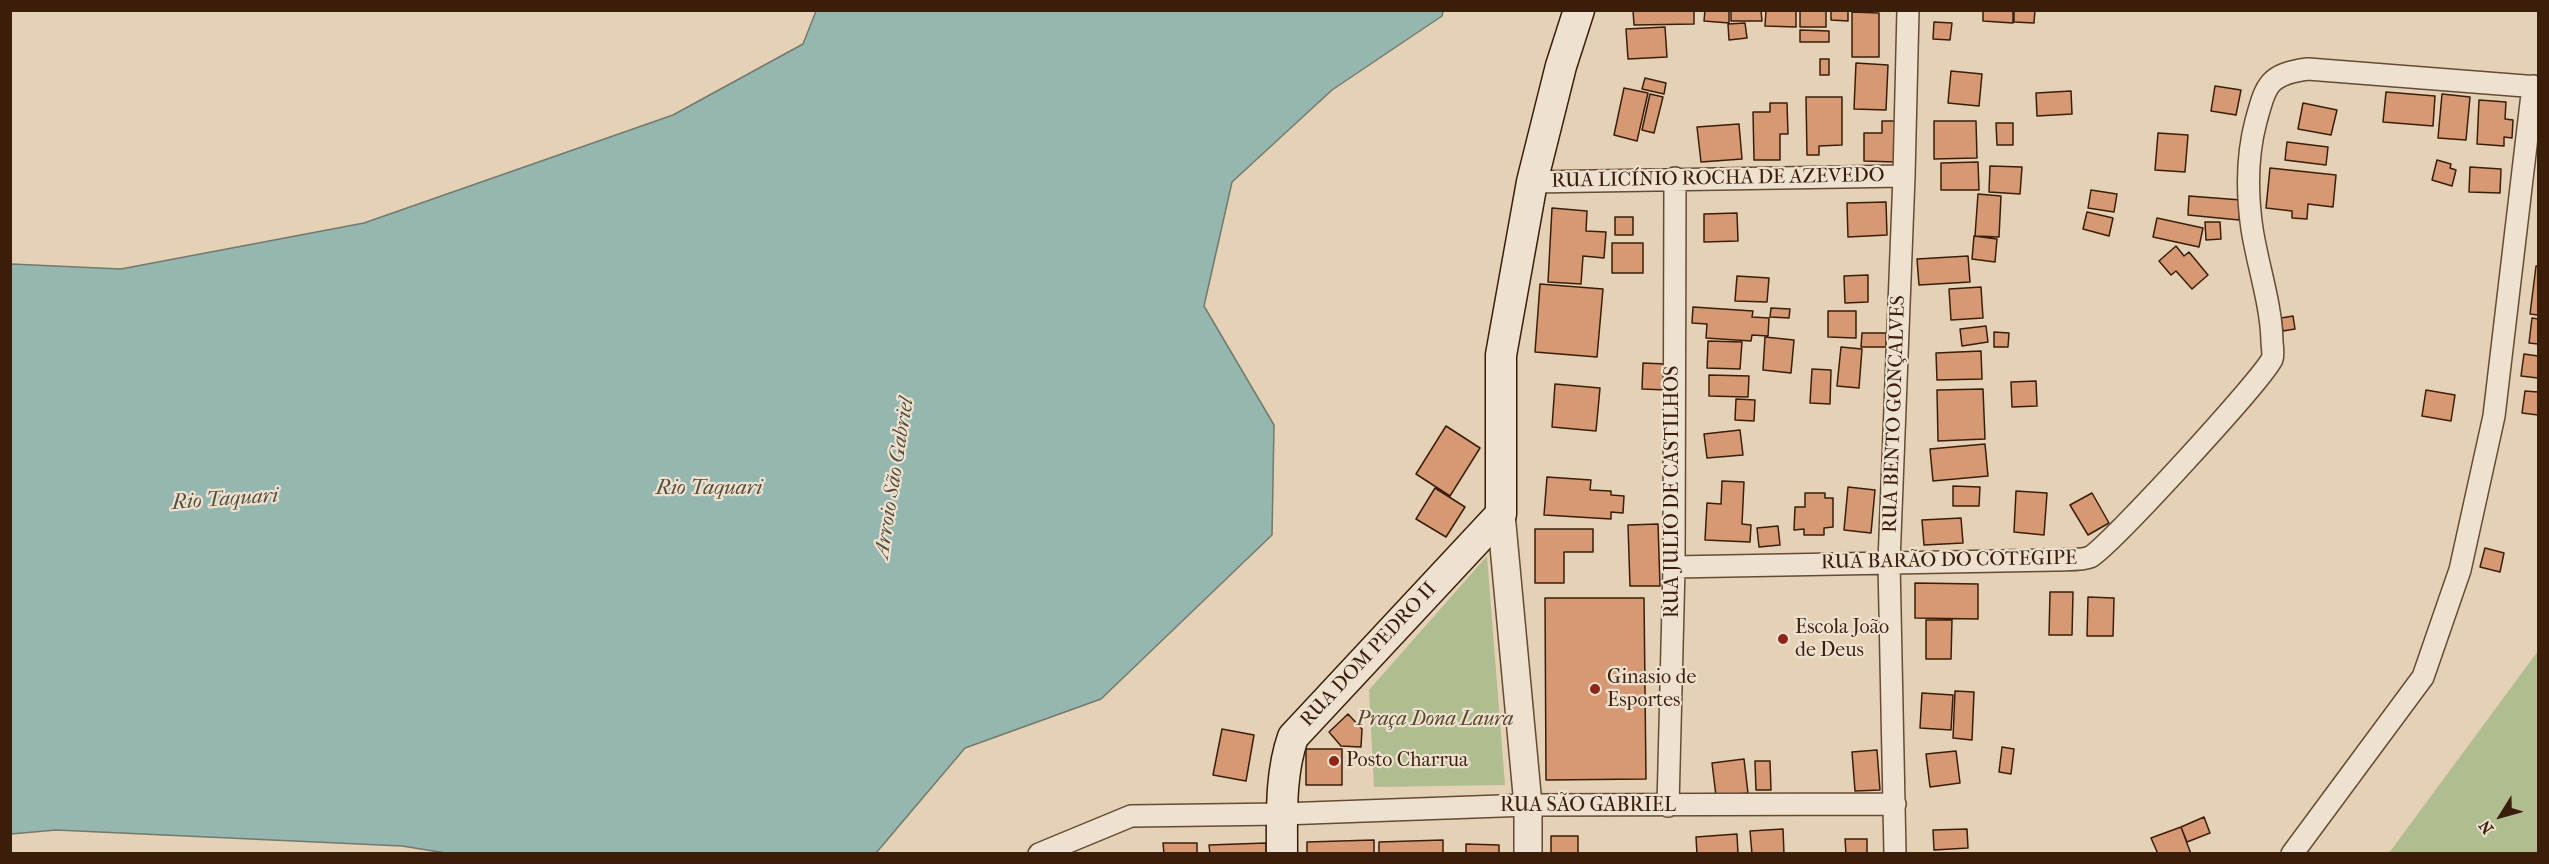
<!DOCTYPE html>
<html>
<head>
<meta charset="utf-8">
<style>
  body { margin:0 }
  #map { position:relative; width:2549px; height:864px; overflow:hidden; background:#e5d1b6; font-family:"IM FELL French Canon",serif }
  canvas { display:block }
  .frame { position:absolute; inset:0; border:12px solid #3a1e09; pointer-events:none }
  .north { position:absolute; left:2471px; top:786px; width:60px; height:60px; -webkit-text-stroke:4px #eee1d0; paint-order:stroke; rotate:233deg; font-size:16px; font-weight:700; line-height:24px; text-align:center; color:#3a1e09 }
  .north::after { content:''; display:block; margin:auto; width:21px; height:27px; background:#3a1e09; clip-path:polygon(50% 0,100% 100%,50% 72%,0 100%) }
</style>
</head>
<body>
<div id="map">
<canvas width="2549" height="864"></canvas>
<div class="frame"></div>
<div class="north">N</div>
</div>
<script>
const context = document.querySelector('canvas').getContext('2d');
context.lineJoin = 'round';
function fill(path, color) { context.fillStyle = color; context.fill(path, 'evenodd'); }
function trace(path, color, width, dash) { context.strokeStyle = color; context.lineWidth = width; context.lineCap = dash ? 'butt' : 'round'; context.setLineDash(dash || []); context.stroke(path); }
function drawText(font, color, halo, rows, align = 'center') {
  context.font = font + ' "IM FELL French Canon",serif'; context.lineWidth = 4.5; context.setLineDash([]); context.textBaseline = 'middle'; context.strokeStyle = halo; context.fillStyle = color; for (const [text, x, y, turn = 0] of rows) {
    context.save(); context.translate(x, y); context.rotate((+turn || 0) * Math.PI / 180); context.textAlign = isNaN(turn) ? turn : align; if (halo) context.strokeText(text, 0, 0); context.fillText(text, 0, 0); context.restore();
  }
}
const green = new Path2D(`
  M1487,556L1505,785L1374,787L1369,690Z
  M2538,651V853H2389Z`);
const water = new Path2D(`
  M816,11H1443L1442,16L1332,90L1232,182L1204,306L1274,425L1272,535L1101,699L965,748L876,853L452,854L402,846L56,830L11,834V264L121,269L364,223L673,115L803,44Z`);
const building = new Path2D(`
  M1633,10H1694V24L1634,25Z
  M1705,10H1729V23L1704,21Z
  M1731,10H1761L1762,21H1731Z
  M1766,10H1796V27L1765,26Z
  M1800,10H1826V27H1800Z
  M1831,10H1848V21L1831,20Z
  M1983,10H2013V23L1983,21Z
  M2014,10H2035L2034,23L2014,22Z
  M1852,12L1879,13V57H1852Z
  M1934,22L1952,23L1950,40L1933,39Z
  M1745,23L1747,38L1729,40L1728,24Z
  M1665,27L1667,57L1628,59L1626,29Z
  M1800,30L1829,31V42H1800Z
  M1820,59H1829V75H1820Z
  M1856,63L1888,65L1886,110L1854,109Z
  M1951,71L1982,74L1979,106L1948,103Z
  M1645,78L1666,83L1664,94L1642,89Z
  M2215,86L2241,90L2236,115L2211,111Z
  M1624,88L1648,93L1637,141L1614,135Z
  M2071,91L2072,114L2037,116L2036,93Z
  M2386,92L2435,96L2433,126L2383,122Z
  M1650,94L1663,97L1654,133L1642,130Z
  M2442,94L2470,97L2466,140L2438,138Z
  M1806,97H1842V145L1819,146V155H1807Z
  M2479,100L2506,102L2505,119L2513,120L2512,138L2504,137V146L2477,144Z
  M1770,103H1787L1788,134H1780V160H1754L1753,112H1770Z
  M2303,103L2337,110L2331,135L2298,129Z
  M1882,121H1895V162L1864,161V133H1882Z
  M1934,121H1976L1977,158L1934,159Z
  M1996,123H2013V145H1997Z
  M1739,124L1742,159L1701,162L1697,127Z
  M2158,133L2188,135L2185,172L2155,170Z
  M2287,142L2328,147L2326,165L2285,160Z
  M2437,160L2451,164L2450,168L2456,170L2452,186L2432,180Z
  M1978,162L1979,190H1941V163Z
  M1990,166L2022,167L2020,194L1989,192Z
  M2470,167L2501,169L2500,193L2469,192Z
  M2270,168L2336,175L2333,207L2308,204L2307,219L2292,218V211L2266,208Z
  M2091,190L2117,194L2114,212L2088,208Z
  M1978,194L2001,196L1999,237L1975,236Z
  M2189,196L2241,200L2239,220L2188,215Z
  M1886,202L1887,235L1848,237L1847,203Z
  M1552,208L1587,211L1586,231L1606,232L1604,258L1583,256L1581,284L1548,282Z
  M2087,212L2113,218L2109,236L2083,229Z
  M1737,213L1738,241L1704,242V214Z
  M1615,217H1633V235H1615Z
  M2157,218L2203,228L2199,247L2153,237Z
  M2205,222H2220L2221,239L2206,240Z
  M1974,236L1997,239L1995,262L1972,259Z
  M1612,243H1643V273H1612Z
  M2176,246L2184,256L2189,252L2208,275L2192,289L2176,271L2171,275L2159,261Z
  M1968,256L1970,282L1919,285L1917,259Z
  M2536,266H2538V315L2530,314Z
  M1868,275V302L1845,303L1844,276Z
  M1737,276L1769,278L1767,302L1735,301Z
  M1540,284L1603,289L1597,357L1535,352Z
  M1981,287L1983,318L1951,320L1949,289Z
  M1693,307L1753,311L1752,317L1769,318L1768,336L1752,335L1751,341L1706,338L1707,324L1692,323Z
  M1771,308L1790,309L1789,318L1770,317Z
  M1828,311H1856V338L1828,337Z
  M2293,316L2295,329L2283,331L2281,318Z
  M2532,318L2538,319V344L2529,343Z
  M1986,326L1988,342L1962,346L1960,329Z
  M1994,332L2009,333L2008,347H1994Z
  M1862,333H1886V347H1861Z
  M1765,337L1794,340L1791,373L1763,370Z
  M1708,341L1742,342L1740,369L1707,368Z
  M1841,347L1862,349L1859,388L1837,386Z
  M1981,351L1982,379L1937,380L1936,353Z
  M2524,354L2538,356V378L2521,376Z
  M1643,363L1666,364V390L1642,389Z
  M1812,369L1831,370L1830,404L1810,403Z
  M1709,375L1749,376L1748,397L1709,396Z
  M2036,381L2037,406L2012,407L2011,382Z
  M1555,384L1600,388L1596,431L1552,427Z
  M1983,389L1985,439L1938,441L1937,390Z
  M2426,390L2455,395L2451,421L2422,416Z
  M2525,391L2538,392V415L2522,413Z
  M1736,399L1755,400L1754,421L1735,420Z
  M1446,426L1480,448L1450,496L1416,474Z
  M1740,430L1743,455L1707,458L1704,434Z
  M1985,444L1988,476L1933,481L1930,449Z
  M1547,477L1591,480L1590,490L1611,491V495L1624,496L1623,513L1611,512V519L1544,515Z
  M1722,481L1744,482L1742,524L1751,525L1750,542L1705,540L1707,503L1721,504Z
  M1953,486L1980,487L1979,506H1953Z
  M1848,487L1875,490L1871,533L1844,530Z
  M1435,488L1465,507L1446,537L1416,519Z
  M2016,491L2047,493L2044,535L2014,532Z
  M1805,493H1825V498H1833V527L1824,528V535H1804V529L1794,530L1795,507H1805Z
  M2092,493L2109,523L2088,535L2070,505Z
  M1961,518L1963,543L1924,545L1922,520Z
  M1658,524L1660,586H1630L1628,525Z
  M1778,526L1780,545L1759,547L1757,528Z
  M1535,529H1593V552H1564V583H1535Z
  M2485,548L2504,553L2500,572L2480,567Z
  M1915,583L1978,584V619L1915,618Z
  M2050,592H2073L2072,635H2049Z
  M2088,597L2114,598L2113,636H2087Z
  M1545,598H1644L1646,779L1546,780Z
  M1926,620H1952L1951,659H1926Z
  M1955,691L1974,692L1972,740L1953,738Z
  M1922,693L1953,695L1951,730L1920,728Z
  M1348,714L1362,729L1361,747L1341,746L1329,732Z
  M1222,729L1254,735L1246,781L1213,775Z
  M2002,747L2014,749L2011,774L1999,772Z
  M1306,749H1342V785H1306Z
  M1877,750L1880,790L1855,791L1852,752Z
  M1956,751L1960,783L1930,787L1926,754Z
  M1744,759L1748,793L1716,796L1712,763Z
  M1755,761H1770L1771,790H1756Z
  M2204,817L2210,833L2187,842L2181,827Z
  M2181,827L2191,854H2158L2151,838Z
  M1783,829L1784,854H1752L1750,831Z
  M1967,829L1968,848L1934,850L1933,830Z
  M1737,834L1738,854H1697L1696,837Z
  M1551,836H1578V854H1551Z
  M1845,839H1867V853L1878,854H1846Z
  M1374,840V854H1307V842Z
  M1443,840V854H1379V842Z
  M1163,843H1197V854H1164Z
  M1266,843V854H1210L1209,845Z
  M1466,844L1499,845V854H1466Z`);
const minor = new Path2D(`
  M1532,182L1904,176
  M1674,567L2054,560C2064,559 2081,561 2090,557C2108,548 2263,379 2272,359C2274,354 2272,346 2272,341C2271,303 2258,267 2252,229C2247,194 2247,155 2256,121C2266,85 2268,74 2308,69L2538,87
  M1668,806L1674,567L1675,178
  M1039,854L1131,816L1282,814L1528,805L1895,804
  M1895,854L1889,562L1904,176L1908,10
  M2292,854L2423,677L2460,570L2494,416L2533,86`);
const tertiary = new Path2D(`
  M1501,514L1528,805V854`);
const secondary = new Path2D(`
  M1282,854C1282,815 1280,774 1293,737L1501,514V355L1532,182L1561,66L1579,10`);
const markers = [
  [1783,639,6,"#8f2418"],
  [1595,689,6,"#8f2418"],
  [1334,761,6,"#8f2418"]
];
const streetNames = [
  ["RUA LICÍNIO ROCHA DE AZEVEDO",1718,179,-1],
  ["RUA BENTO GONÇALVES",1895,414,-88],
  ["RUA JULIO DE CASTILHOS",1673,492,-90],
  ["RUA BARÃO DO COTEGIPE",1949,561,-1],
  ["RUA DOM PEDRO II",1369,655,-47],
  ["RUA SÃO GABRIEL",1588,806]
];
const poiNames = [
  ["Escola João",1795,628],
  ["de Deus",1795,651],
  ["Ginasio de",1607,678],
  ["Esportes",1607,701],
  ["Posto Charrua",1346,761]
];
const parkNames = [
  ["Praça Dona Laura",1435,720]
];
const waterNames = [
  ["Arroio São Gabriel",895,478,-81],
  ["Rio Taquari",709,489],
  ["Rio Taquari",225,500,-4]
];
fill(green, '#b0bd91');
fill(water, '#96b7b0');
trace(water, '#717a6d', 1.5);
fill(building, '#d79974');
trace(building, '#3a1e09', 1.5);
trace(minor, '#654b34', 24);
trace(tertiary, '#654b34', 30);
trace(secondary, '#3a1e09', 33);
trace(minor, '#eee1d0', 21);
trace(tertiary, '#eee1d0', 27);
trace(secondary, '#eee1d0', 30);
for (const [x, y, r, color] of markers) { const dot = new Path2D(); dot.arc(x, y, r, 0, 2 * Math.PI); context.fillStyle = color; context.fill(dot); trace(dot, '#eee1d0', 2); }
drawText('20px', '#3a1e09', '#eee1d0', streetNames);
drawText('20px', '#3a1e09', '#eee1d0', poiNames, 'left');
drawText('italic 20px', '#58462b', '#eee1d0', parkNames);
drawText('italic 21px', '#564c3b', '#eee1d0', waterNames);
</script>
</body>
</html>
